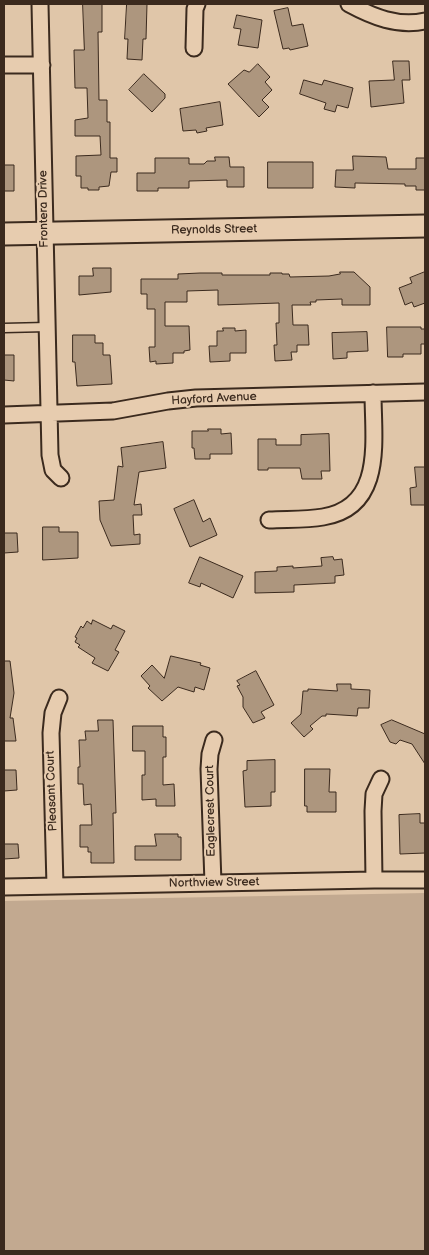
<!DOCTYPE html>
<html>
<head>
<meta charset="utf-8">
<style>
  body { margin:0 }
  #map { position:relative; width:429px; height:1255px; overflow:hidden; background:#e0c6a9; font-family:"Balsamiq Sans",sans-serif }
  canvas { display:block }
  .frame { position:absolute; inset:0; border:5px solid #3b2a1e; pointer-events:none }
</style>
</head>
<body>
<div id="map">
<canvas width="429" height="1255"></canvas>
<div class="frame"></div>
</div>
<script>
const context = document.querySelector('canvas').getContext('2d');
context.lineJoin = 'round';
function fill(path, color) { context.fillStyle = color; context.fill(path, 'evenodd'); }
function trace(path, color, width, dash) { context.strokeStyle = color; context.lineWidth = width; context.lineCap = dash ? 'butt' : 'round'; context.setLineDash(dash || []); context.stroke(path); }
function drawText(font, color, halo, rows, align = 'center') {
  context.font = font + ' "Balsamiq Sans",sans-serif'; context.lineWidth = 4; context.setLineDash([]); context.textBaseline = 'middle'; context.strokeStyle = halo; context.fillStyle = color; for (const [text, x, y, turn = 0] of rows) {
    context.save(); context.translate(x, y); context.rotate((+turn || 0) * Math.PI / 180); context.textAlign = isNaN(turn) ? turn : align; if (halo) context.strokeText(text, 0, 0); context.fillText(text, 0, 0); context.restore();
  }
}
const green = new Path2D(`
  M425,893V1251H4V901Z`);
const building = new Path2D(`
  M83,4H102V32H98L99,100H107V122H110V158H117V172H111L109,186L99,187V190H88V188H81V176H76V156L101,155L100,136H75V120L88,118L87,88H75L74,50H84Z
  M127,4H147L146,39H143L142,60L127,59L128,39H125Z
  M288,8L292,26L303,24L308,46L290,50L289,48L283,49L274,11Z
  M237,15L262,20L258,48L238,45L241,29L234,28Z
  M393,61H409L410,80H402L404,103L371,107L369,81L394,80Z
  M258,64L270,77L265,82L272,90L262,100L269,107L259,117L228,84L244,70L249,72Z
  M144,74L165,94V98L152,112L129,90Z
  M304,80L322,85L324,80L353,88L348,108L337,105L335,112L324,109L326,103L300,94Z
  M220,102L223,125L206,128L207,131L197,133L196,130L183,131L180,109Z
  M353,156L386,157L388,169H416V158H425V190H416V186H405V184L355,183V188L335,187L336,170H353Z
  M215,157H229L230,167H244V187H227V180L189,181V188H158V191H137V173H155V158H189V164H204L207,161H215Z
  M268,162H313V188H268Z
  M4,165H14V191H4Z
  M93,268H111V292L79,295V276H93Z
  M340,272H354L370,287V305H342V299L316,300V302H310L311,305H292L293,325H308L309,345H297V352H291L292,360L275,361L274,345H277L276,323H279V303L218,305V290L187,291V302H165V326H189L190,350L184,351V353H173V363L156,364V361L150,362L149,347H155V309H147V294H141V279H178V274L200,273H222V275H270V273H282V274H289L290,277L329,276L340,274Z
  M425,272V303L414,307L412,302L405,305L399,288L412,283L410,278Z
  M387,327H421V329H425V344H421V354H403V357H388Z
  M223,328H235V331L246,330V353H230V361L210,362L209,346H217V331H223Z
  M367,332L368,351L347,352V358L333,359L332,333Z
  M73,335H95V343H103V355H110L112,384L77,386L75,362H73Z
  M4,355H14V381L4,380Z
  M208,429H221V434L231,433L232,454H210V459H195L194,448H192V431H208Z
  M329,434L330,471H321L322,479H302L300,468H268V470H258V439H276V445H301V435Z
  M163,442L166,468L139,472L134,505L141,504L142,515H133L134,535L140,534V544L111,546L100,520L99,501L114,500L118,466L123,467L121,448Z
  M415,467H425V505H411L410,488L416,487Z
  M194,500L203,522L210,518L217,535L190,547L174,509Z
  M43,527H59V532H78V558L43,560Z
  M4,533H17L18,552L4,553Z
  M200,557L243,576L233,598L201,583L200,587L189,583Z
  M333,557L334,560L342,559L344,575L335,576V583L294,585V592L255,593V572L277,571V567L293,566V568L322,566L321,558Z
  M93,620L111,629L113,625L125,631L115,650L119,652L108,671L92,663L95,658L78,647L80,645L75,642L77,638L75,637L81,626L83,628L87,621L91,624Z
  M171,656L201,663L200,665L210,668L204,690L195,687L194,692L178,687L162,701L148,688L150,686L141,676L152,665L164,678Z
  M4,661H10L14,693L10,718H13L16,741H4Z
  M256,671L274,705L261,712L265,718L253,723L243,707V697L237,686L240,685L237,681Z
  M337,684H351V689L370,690L369,708H358L357,716L326,714V716H322L310,726L313,729L304,737L291,723L301,714L303,691H308V689L337,691Z
  M98,720H113L116,813H113L114,863H91V852H88V847H80V825H92L91,804L84,805L83,784H78V767H80L79,740H86L85,731H98Z
  M392,720L425,734V764L412,744L400,740L396,744L390,742L381,725Z
  M133,726H163V737H166V757H163V785L174,784L175,806H156V799L142,800V775H145V751H133Z
  M275,760V792H271V806L245,807L243,771L247,770V761Z
  M305,769H330L329,792H336V812H307V806H305Z
  M4,770H16L17,790L4,791Z
  M420,814V823H425V853L400,854L399,815Z
  M155,834H178V837H181V860H135V846H156Z
  M4,844H18L19,858L4,859Z`);
const lane = new Path2D(`
  M4,328L47,327`);
const street = new Path2D(`
  M40,4L50,455L53,470L61,478
  M349,4C373,17 398,27 425,21
  M194,48L195,9L197,4
  M4,65H42
  M4,415L113,411L168,401L196,398L425,392
  M269,520C287,519 306,520 323,517C385,507 373,440 373,393
  M374,880L373,811L374,794L381,779
  M213,883L209,769L210,754L214,740
  M55,886L51,733L53,713L59,698
  M4,887L374,880H425`);
const secondary = new Path2D(`
  M4,234L425,226`);
const streetNames = [
  ["Frontera Drive",44,209,-91],
  ["Reynolds Street",214,230,-1],
  ["Hayford Avenue",214,399,-3],
  ["Pleasant Court",52,791,-92],
  ["Eaglecrest Court",211,811,-91],
  ["Northview Street",214,883,-1]
];
fill(green, '#c2a990');
fill(building, '#ad967e');
trace(building, '#3b2a1e', 1);
trace(lane, '#3b2a1e', 11);
trace(street, '#3b2a1e', 19);
trace(secondary, '#3b2a1e', 25);
trace(lane, '#e7ccaf', 8);
trace(street, '#e7ccaf', 15);
trace(secondary, '#e7ccaf', 21);
drawText('12px', '#3b2a1e', '#e7ccaf', streetNames);
</script>
</body>
</html>
